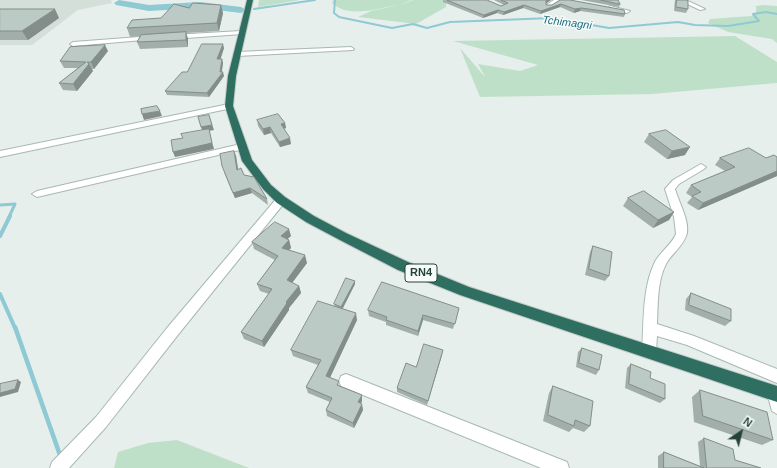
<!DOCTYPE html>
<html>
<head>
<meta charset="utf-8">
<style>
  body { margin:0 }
  #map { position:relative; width:777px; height:468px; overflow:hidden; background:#e6efeb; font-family:Helvetica,sans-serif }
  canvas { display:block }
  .north { position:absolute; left:721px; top:412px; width:40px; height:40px; -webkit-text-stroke:3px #f7fbf9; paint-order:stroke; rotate:35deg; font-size:11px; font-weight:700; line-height:16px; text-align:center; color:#24423a }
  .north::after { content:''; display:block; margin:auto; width:14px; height:18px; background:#24423a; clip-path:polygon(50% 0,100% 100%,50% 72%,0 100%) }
</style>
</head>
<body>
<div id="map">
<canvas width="777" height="468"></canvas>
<div class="north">N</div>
</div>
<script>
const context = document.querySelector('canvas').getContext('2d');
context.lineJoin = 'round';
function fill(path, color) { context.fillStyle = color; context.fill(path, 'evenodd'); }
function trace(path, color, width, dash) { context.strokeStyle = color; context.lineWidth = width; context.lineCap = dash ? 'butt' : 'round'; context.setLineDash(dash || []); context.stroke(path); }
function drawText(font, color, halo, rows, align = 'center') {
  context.font = font + ' Helvetica,sans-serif'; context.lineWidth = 3; context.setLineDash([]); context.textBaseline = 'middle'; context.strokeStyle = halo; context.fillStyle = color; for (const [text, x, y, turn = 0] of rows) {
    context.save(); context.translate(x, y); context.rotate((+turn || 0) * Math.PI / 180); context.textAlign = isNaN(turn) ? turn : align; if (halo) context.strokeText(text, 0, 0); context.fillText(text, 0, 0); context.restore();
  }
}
const built = new Path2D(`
  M0,0H111L112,3L78,10L32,45H0Z`);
const green = new Path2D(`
  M259,0H300L258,7Z
  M333,0H411L400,5L413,0H449L446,2V7L416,24L358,17L371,11L398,5C378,8 349,19 332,3Z
  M763,5L777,6V43L772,39L728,32L708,23L710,19L751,16L756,14V6Z
  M735,36L777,62V83L652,94L480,97L460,48L485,77L478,64L520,71L538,65L453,41Z
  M177,440L249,468H114L118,452L148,443Z`);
const streamFar3 = new Path2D(`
  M335,0L334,13L339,17L392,28L413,24L427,28L450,22L551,18L609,28L678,22L695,25L728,26L759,21L753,14L766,12L777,14
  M254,9L315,0`);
const streamFar2 = new Path2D(`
  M0,205L15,204L9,217`);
const streamFar1 = new Path2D(`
  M0,236L10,216
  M0,294L15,328`);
const stream = new Path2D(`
  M15,327L61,458`);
const river = new Path2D(`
  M119,0L149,5L200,2L241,7L246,10L241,13L200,8L149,11L116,5L114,3Z`);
const street = new Path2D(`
  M554,0H561L550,7H546V5Z
  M679,0H686L705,9L700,10Z
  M610,6L630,11L627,13L608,9Z
  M241,31L244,33L243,34L172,39L169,37L172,35Z
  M153,36L156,38L155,39L73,46L70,44L73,42Z
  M351,47L354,49L353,50L237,56L234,54L237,52Z
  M229,104L233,106L232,108L0,157V151Z
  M241,144L245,147L244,149L37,197L32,194L37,191Z
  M701,164L706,167L704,169L679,184L675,189C679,203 689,219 687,233C684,246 672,253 666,264C657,281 658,305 657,324L694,336L777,369V383L687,345L657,336L656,352L654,357L649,358L644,357L642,352C644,324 642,290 654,264C659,252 671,246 676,234L674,217L665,189L673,180Z
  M281,197L286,200L285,202L177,336L106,427L69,468H50L52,462L96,417L167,328L277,198Z
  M346,374L567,462L569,468H541L341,386L339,381L341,376Z
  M774,386L777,387V414L772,411L767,393L769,388Z`);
const highway = new Path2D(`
  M247,0H253L236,76L233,106L252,160L271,185L285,197L314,216L346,233L408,262L469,287L777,386V402L460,295L398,270L338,239L306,222L277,203L263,189L242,161L225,106L228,76Z`);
const wall = new Path2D(`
  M443,0L501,6L504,5L494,0H551L546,3V5H552L560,0L625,14L624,17L580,11L574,13L560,7L540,14L523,8L503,15L497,13L483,18L443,2Z
  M581,0H618L620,4L619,7Z
  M675,0H686L688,9L686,13L674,11Z
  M189,8L223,13L219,31L186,33L188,39V47L140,49L137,42L140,36L130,37L127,28L161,18Z
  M0,9L59,18L28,40H0Z
  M224,48L220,59L223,63L222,72L224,76L209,97L167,95L165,91L187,72Z
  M108,51L94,69H92L93,71L77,91L63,90L59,83L78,68H64L60,61Z
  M257,120L285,123L286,128L284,129L291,144L280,147L271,133L264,135L258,126Z
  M649,134L685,155L667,159L644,142Z
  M236,156L238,169L267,199L268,205L252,193L235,198L224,172Z
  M777,157V176L698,210L687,203L692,197L686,193L691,185L725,171L715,165L720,158H766Z
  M628,198L674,212L669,220L653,228L623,206Z
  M291,236L287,239L289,240L291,248L288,250L307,263L292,283L299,286L301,293L289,308V310L264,347L244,339L241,332L269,294L260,291L257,284L275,260L254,249L252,242Z
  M593,246L609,276L605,281L585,275L590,252Z
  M355,281V284L342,309L357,320L330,377L340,386L362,401L361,403L363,410L354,428L327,416L326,410L330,402L308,393L306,387L318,365L293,356L291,350L337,307L335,306L334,304Z
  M691,293L731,321L725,326L685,310L686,299Z
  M459,308L453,329L423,320L418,336L386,325V322L369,316L368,310Z
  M582,348L599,370L596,375L576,367L578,352Z
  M442,355L427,405L397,392V388L416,367Z
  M631,364L650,378L665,399L660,403L625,388L627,368Z
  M553,386L590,426L584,432L573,428L569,432L543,421L549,393Z
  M700,390L773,440L762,445L694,422L692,397Z
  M704,438L735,460L761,468H658V456L664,452L700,466L698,442Z`);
const shadedWall = new Path2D(`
  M547,0H551L545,4L546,1Z
  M561,4L560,7L540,14L541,11Z
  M221,5L223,13L219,31L217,23Z
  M524,5L523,8L503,15L504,12Z
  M581,8L580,11L574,13L575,9Z
  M55,9L59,18L28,40L22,31Z
  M498,10L497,13L483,18L484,15Z
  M186,32L188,39V47L186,40Z
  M223,44L224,48L219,64L217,59Z
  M105,45L108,51L94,69L91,62Z
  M222,59L223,63L221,74L223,72L224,76L209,97L207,93L220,72Z
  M89,64L93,71L77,91L73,84Z
  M160,111L162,116L144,120L142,114Z
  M209,115L214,130L209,131L214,149L175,157L173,152L203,133L201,127Z
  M285,123L286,128L282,129L281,124Z
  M270,127L271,133L264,135L263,129Z
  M290,138L291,144L280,147L279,142Z
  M690,147L685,155L667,159L672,151Z
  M234,151L236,156L239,175L237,170Z
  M777,171V176L698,210L703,203Z
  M250,188L252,193L235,198L233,193Z
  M674,212L669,220L653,228L658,220Z
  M289,229L291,236L283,243L281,236Z
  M289,240L291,248L284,255L282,248Z
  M305,255L307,263L289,287L287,280Z
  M355,281V284L342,310L341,307Z
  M299,286L301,293L289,308V310L264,347L262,341L286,302Z
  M356,313L357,320L328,382L326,376Z
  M423,315V320L418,336V331Z
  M443,350L442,355L427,405L428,401Z
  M18,380L21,382L18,392L0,397V393Z
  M362,395V401L359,408L358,402Z
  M362,404L363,410L354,428L353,423Z`);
const building = new Path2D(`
  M447,0H487L501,6L508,3L501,0H547L546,1V5H552L560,0H570L624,10L625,14L581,8L575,9L561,4L541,11L524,5L504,12L498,10L484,15Z
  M601,0H618L620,4Z
  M677,0H686L688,1V9L676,7Z
  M193,3L221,5L217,23L127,28L132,20L161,18L174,4L189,8Z
  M0,9H55L22,31H0Z
  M186,32V40L137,42L141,35Z
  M202,44H223L217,59H222L220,72H223L207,93L165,91L182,72H187Z
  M105,45L91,62H87L89,64L73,84L59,83L86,62L60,61L70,47Z
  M157,106L160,111L142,114L141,109Z
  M278,114L285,123L281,124L290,138L279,142L270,127L263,129L257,120Z
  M209,115L212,125L201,127L198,117Z
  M209,129L212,143L173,152L171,140L183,138L181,134Z
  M666,130L690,147L672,151L649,134Z
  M749,148L766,158L774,155L777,157V171L703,203L692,196L701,192L691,185L735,167L720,158Z
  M234,151L237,170L241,168L244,175L254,177L267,199L250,188L233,193L222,166L220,154Z
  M644,191L674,212L658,220L628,198Z
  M275,222L289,229L281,236L289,240L282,248L305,255L287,280L299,286L286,302L287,303L262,341L241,332L272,289L257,284L278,256L252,242Z
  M593,246L612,252L609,276L589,269Z
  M346,278L355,281L341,307L334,304Z
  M382,282L459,308L455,324L423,315L418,331L386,320L387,317L368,310Z
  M691,293L731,309V321L689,305Z
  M318,301L356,313L326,376L339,381L337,385L362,395L358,402L362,404L353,423L326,410L332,398L306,387L321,360L291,350Z
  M424,344L443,350L428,401L397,388L406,363L416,367Z
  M582,348L602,355L599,370L579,363Z
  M631,364L651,372L650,378L665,384V399L629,384Z
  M18,380L15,389L0,393V384Z
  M553,386L593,401L590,426L575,420L574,426L548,415Z
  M700,390L767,412L773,440L703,416Z
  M704,438L733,449L735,460L761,468H707Z
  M664,452L704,468H664Z`);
const farWaternames = [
  ["Tchimagni",567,23,7]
];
const shields = [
  [421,273,32]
];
const shieldNames = [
  ["RN4",421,273]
];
fill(built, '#d4dfda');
fill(green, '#bfe0c8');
trace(streamFar3, '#8ec9d4', 2);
trace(streamFar2, '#8ec9d4', 3);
trace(streamFar1, '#8ec9d4', 4);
trace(stream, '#8ec9d4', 4.5);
fill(river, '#8ec9d4');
trace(street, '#a8b8b2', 2);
trace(highway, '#c2cac8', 2);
fill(street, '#fff');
fill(highway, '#2f6f62');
fill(wall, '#a1aea9');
fill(shadedWall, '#838d89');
fill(building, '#bbcac4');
trace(building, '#838d89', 1);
drawText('italic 11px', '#1c6f80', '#f7fbf9', farWaternames);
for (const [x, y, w] of shields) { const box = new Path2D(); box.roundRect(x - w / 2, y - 9, w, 18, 3); context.fillStyle = '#f7fbf9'; context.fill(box); trace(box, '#24423a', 1); }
drawText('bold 11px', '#24423a', null, shieldNames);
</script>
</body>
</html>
